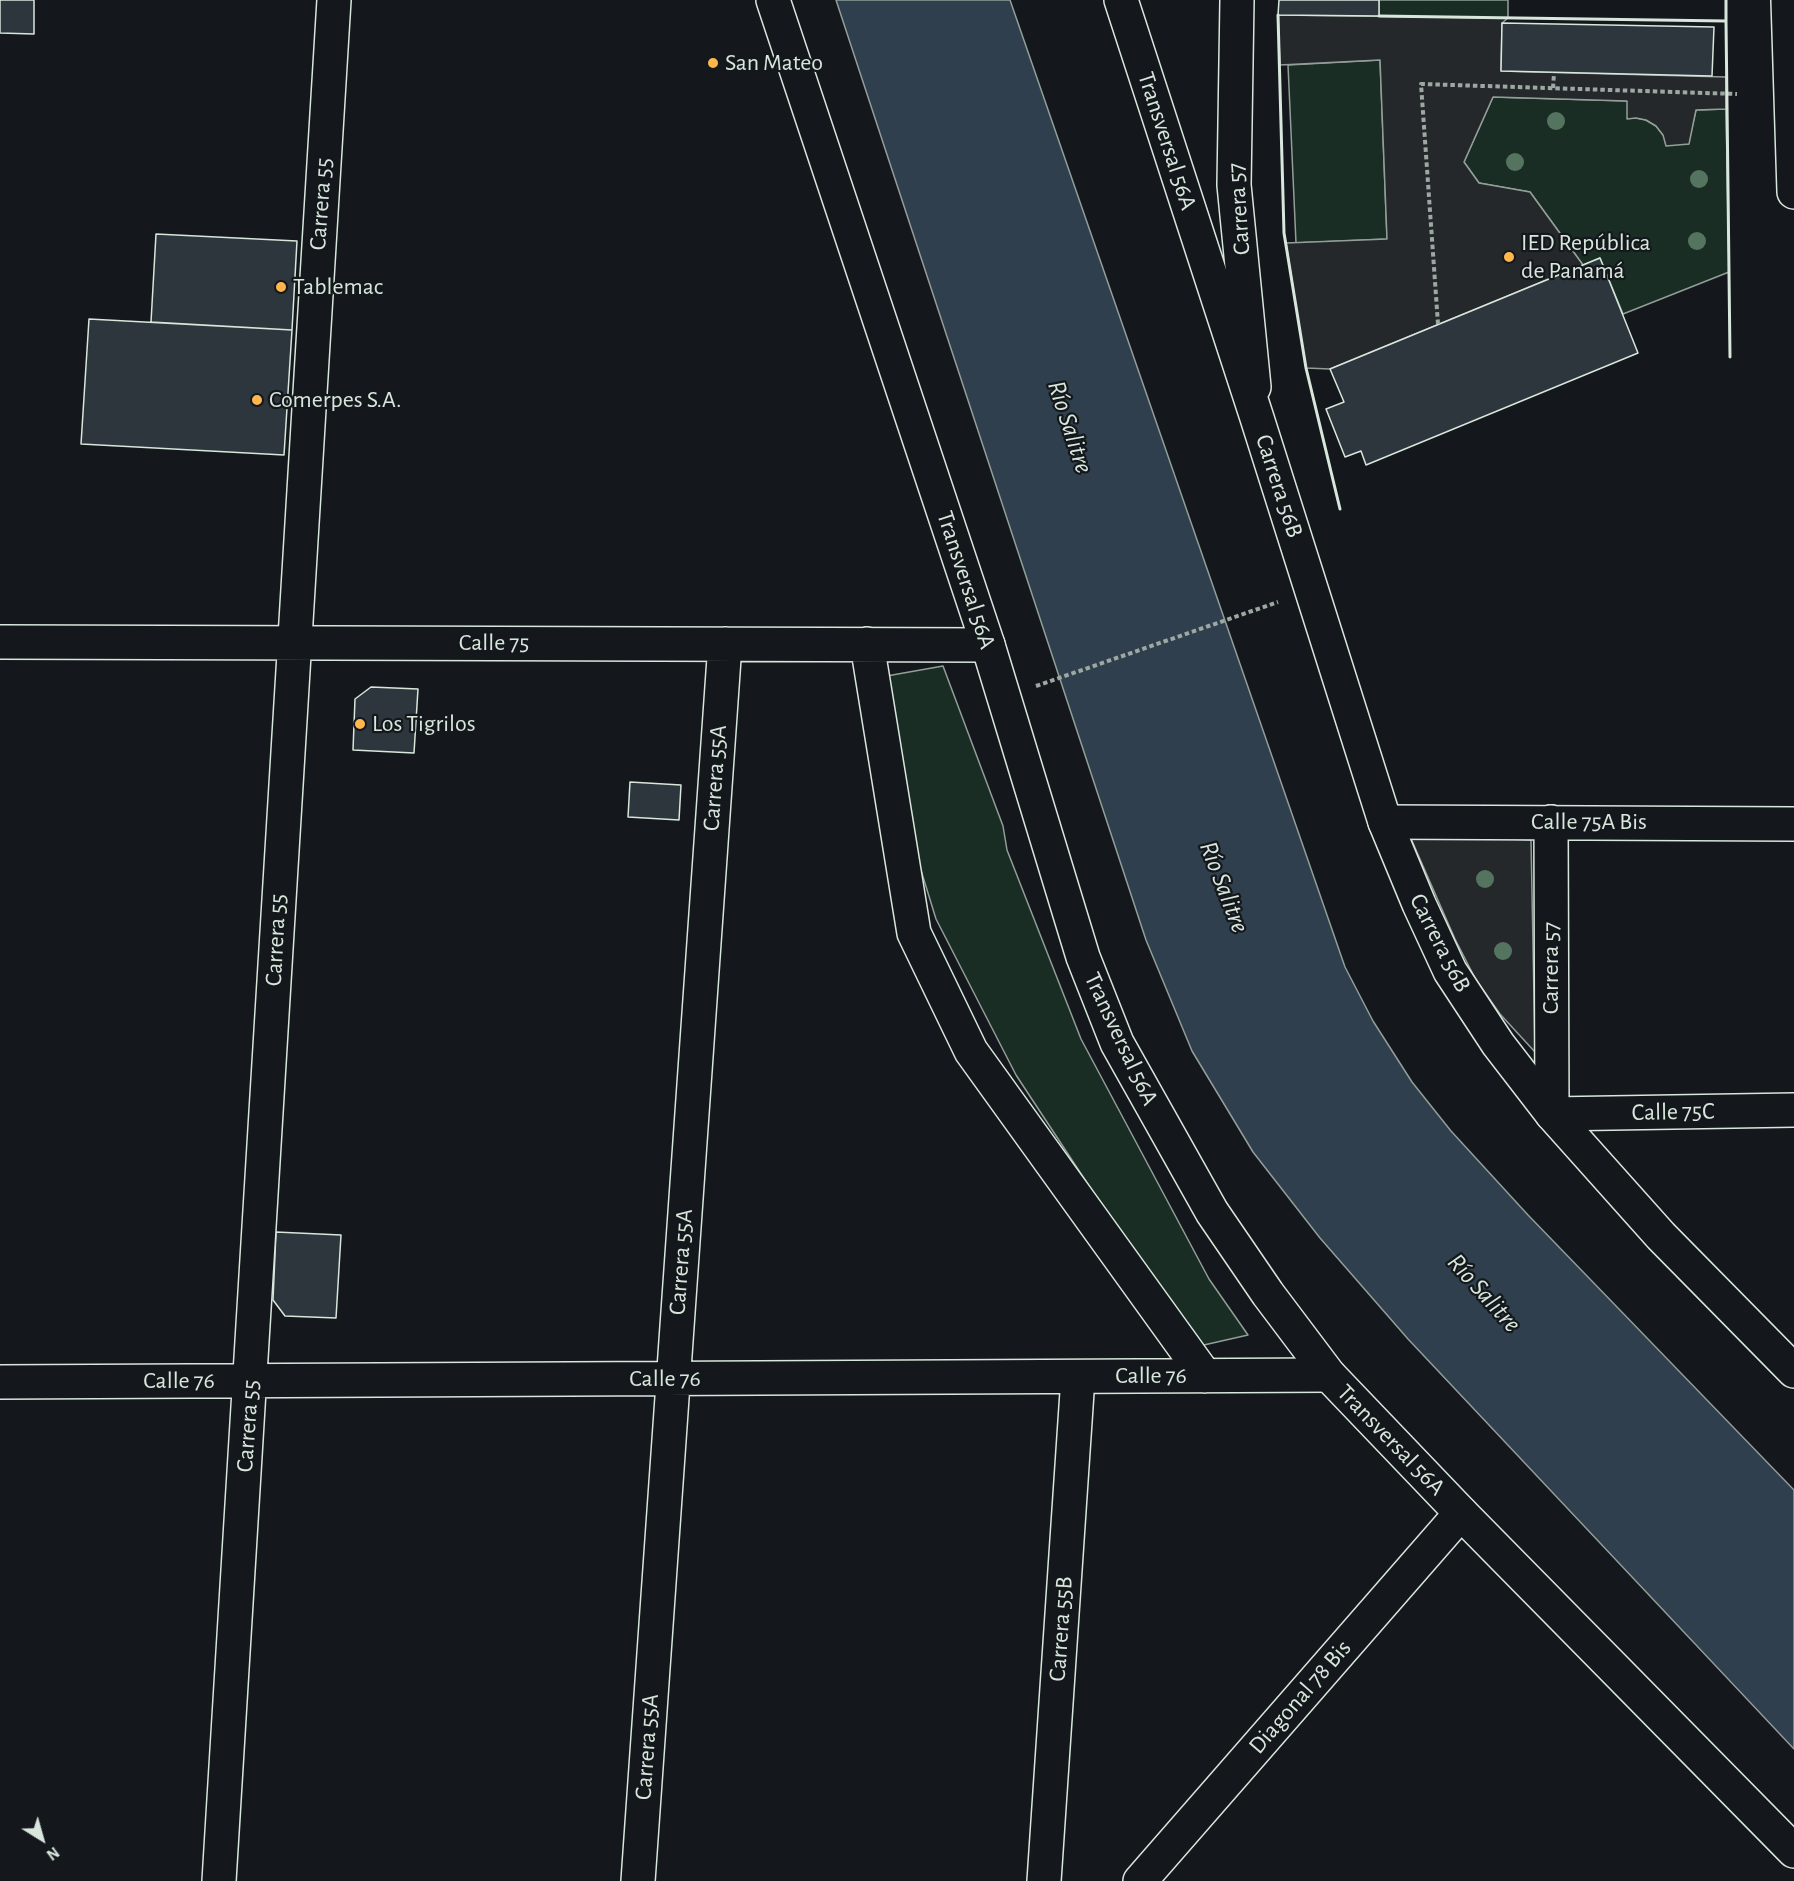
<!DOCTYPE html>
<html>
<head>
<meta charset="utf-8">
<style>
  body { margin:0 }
  #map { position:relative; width:1794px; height:1881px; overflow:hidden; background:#14181c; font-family:"Alegreya Sans",sans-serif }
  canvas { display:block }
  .north { position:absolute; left:12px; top:1809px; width:60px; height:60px; -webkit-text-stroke:4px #14181c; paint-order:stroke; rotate:143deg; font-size:16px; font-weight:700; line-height:24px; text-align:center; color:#d8e6dc }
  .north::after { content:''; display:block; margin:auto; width:21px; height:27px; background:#d8e6dc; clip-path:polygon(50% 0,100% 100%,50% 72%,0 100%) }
</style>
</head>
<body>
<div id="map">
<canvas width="1794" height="1881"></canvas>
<div class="north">N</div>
</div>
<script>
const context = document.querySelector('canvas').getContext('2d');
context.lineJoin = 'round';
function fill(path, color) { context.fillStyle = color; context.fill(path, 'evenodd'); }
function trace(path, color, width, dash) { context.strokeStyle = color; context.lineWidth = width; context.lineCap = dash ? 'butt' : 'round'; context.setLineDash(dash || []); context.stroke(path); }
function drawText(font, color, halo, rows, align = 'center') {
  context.font = font + ' "Alegreya Sans",sans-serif'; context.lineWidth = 4.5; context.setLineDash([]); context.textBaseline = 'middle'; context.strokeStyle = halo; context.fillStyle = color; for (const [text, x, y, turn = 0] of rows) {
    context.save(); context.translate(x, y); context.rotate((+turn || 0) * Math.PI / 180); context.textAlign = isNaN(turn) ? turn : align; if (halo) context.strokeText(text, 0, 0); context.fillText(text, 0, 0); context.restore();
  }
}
const green = new Path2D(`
  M1379,0H1508V18L1379,16Z
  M1380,60L1387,239L1296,243L1288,65Z
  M1493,97L1628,101L1636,118L1646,120L1656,126L1663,135L1688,144L1696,110L1726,109L1729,272L1623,314L1600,258L1583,265L1530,192L1479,183L1464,162Z
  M943,666L1003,826L1007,850L1081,1039L1209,1279L1248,1335L1195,1347L1016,1075L936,919L896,789L881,677Z`);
const parking = new Path2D(`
  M1278,15L1508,18L1502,23L1501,71L1726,77V109L1696,110L1689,144L1666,146L1663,135L1656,126L1646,120L1636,118L1627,119V101L1493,97L1464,162L1479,183L1530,192L1583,265L1330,369L1306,368L1286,243L1387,239L1380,60L1280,65Z
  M1409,834L1531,840L1535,1052L1500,1014L1476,980L1455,939Z`);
const water = new Path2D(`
  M836,0H1010L1345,967L1373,1021L1412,1082L1451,1131L1528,1215L1794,1490V1749L1408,1339L1320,1238L1253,1152L1192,1051L1146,940Z`);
const building = new Path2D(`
  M0,0H34V34L0,33Z
  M1279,0H1379V16L1278,15Z
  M1502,23L1714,27L1712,76L1501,71Z
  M156,234L297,241L292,330L151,322Z
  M1600,258L1638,353L1366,465L1361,451L1345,457L1326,409L1344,402L1330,369Z
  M89,319L292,330L284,455L81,444Z
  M371,687L418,689L414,753L353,750L355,699Z
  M630,782L681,785L679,820L628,817Z
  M276,1232L341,1235L336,1318L285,1316L273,1300Z`);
const path = new Path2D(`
  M1553,88L1554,73
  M1438,324L1421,84L1737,94
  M1036,686L1278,602`);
const minor = new Path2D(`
  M1237,0L1234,185L1254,387
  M1788,0L1794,192
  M0,642L988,645
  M867,644L914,933L971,1051L1205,1376
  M1385,822L1794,824
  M1551,822L1552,1114L1794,1110
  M0,1382L1329,1375
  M219,1881L334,0
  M638,1881L725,644
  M1044,1881L1078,1377
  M1140,1881L1461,1513`);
const major = new Path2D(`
  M773,0L988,645L1083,957L1117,1043L1212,1212L1268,1294L1329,1375L1461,1513L1794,1851
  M1121,0L1257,418L1385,822L1419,904L1450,971L1498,1044L1552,1114L1661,1236L1794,1371`);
const wall = new Path2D(`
  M1278,15L1284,233L1306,368L1340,509
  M1379,16L1726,21V0
  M1726,21L1730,357`);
const trees = [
  [1556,121],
  [1515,162],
  [1699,179],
  [1697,241],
  [1485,879],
  [1503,951]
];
const markers = [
  [713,63,6,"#ffb74d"],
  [1509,257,6,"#ffb74d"],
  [281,287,6,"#ffb74d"],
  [257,400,6,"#ffb74d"],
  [360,724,6,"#ffb74d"]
];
const poiNames = [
  ["San Mateo",725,63],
  ["IED República",1521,243],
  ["de Panamá",1521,271],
  ["Tablemac",293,287],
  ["Comerpes S.A.",269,400],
  ["Los Tigrilos",372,724]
];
const streetNames = [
  ["Transversal 56A",1167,141,72],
  ["Carrera 55",321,204,-86],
  ["Carrera 57",1239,209,-94],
  ["Carrera 56B",1279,486,72],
  ["Transversal 56A",966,580,72],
  ["Calle 75",494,643],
  ["Carrera 55A",715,778,-86],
  ["Calle 75A Bis",1589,822],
  ["Carrera 55",276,940,-87],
  ["Carrera 56B",1440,943,63],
  ["Carrera 57",1551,968,-90],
  ["Transversal 56A",1121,1039,65],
  ["Calle 75C",1673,1112,-1],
  ["Carrera 55A",681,1262,-86],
  ["Calle 76",1151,1376],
  ["Calle 76",665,1379],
  ["Calle 76",179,1381],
  ["Carrera 55",248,1426,-86],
  ["Transversal 56A",1391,1440,46],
  ["Carrera 55B",1061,1629,-86],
  ["Diagonal 78 Bis",1300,1697,-49],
  ["Carrera 55A",647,1747,-86]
];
const waterNames = [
  ["Río Salitre",1070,427,72],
  ["Río Salitre",1224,887,69],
  ["Río Salitre",1484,1293,48]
];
fill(green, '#1a2d24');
trace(green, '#939e99', 1.5);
fill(parking, '#24282b');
trace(parking, '#939e99', 1.5);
fill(water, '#2f3f4d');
trace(water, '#939e99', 1.5);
fill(building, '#2c363c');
trace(building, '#d8e6dc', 1.5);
trace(minor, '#d8e6dc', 36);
trace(major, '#d8e6dc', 36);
trace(path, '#9da8a2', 4, [4.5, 3]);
trace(minor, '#14181c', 33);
trace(major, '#14181c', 33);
trace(wall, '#d8e6dc', 3);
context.fillStyle = '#55745f';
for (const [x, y] of trees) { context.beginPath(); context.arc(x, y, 9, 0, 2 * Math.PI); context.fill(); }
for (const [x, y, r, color] of markers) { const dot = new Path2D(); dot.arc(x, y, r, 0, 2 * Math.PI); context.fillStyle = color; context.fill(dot); trace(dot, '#14181c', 2); }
drawText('24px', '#d8e6dc', '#14181c', poiNames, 'left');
drawText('24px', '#d8e6dc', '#14181c', streetNames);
drawText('italic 26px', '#d8e6dc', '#14181c', waterNames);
</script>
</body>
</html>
